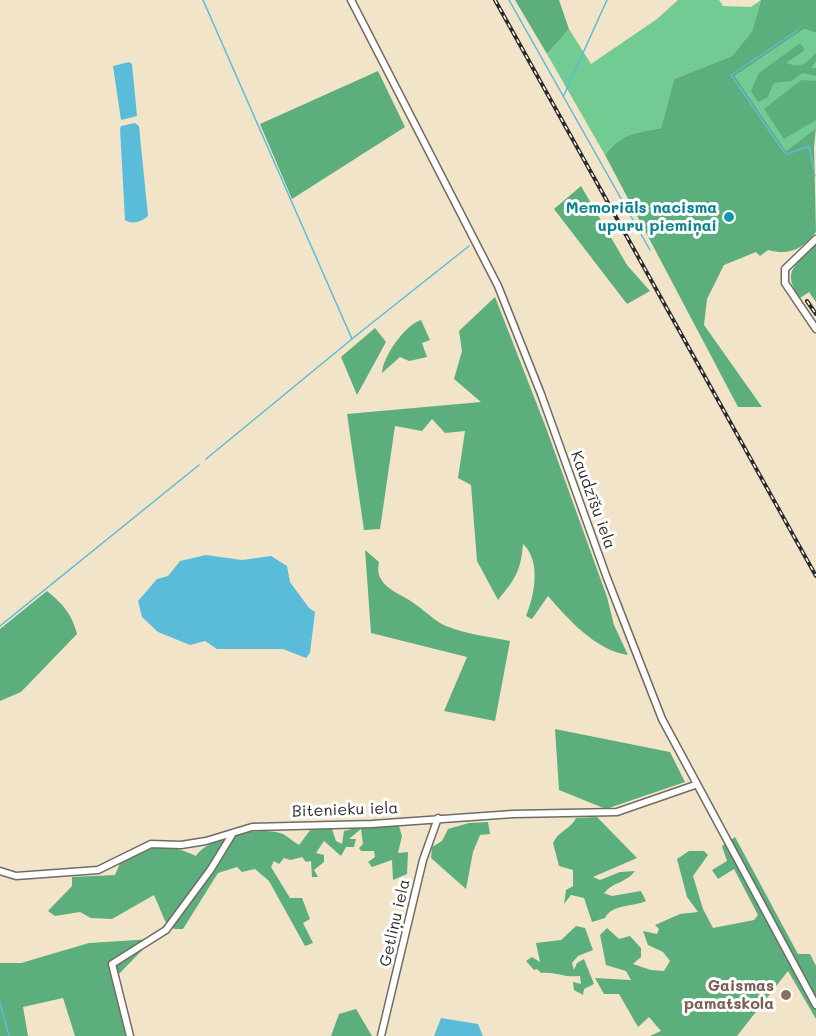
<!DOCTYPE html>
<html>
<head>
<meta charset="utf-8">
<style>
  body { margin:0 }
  canvas { display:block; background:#f2e4c9 }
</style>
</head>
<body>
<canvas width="816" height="1036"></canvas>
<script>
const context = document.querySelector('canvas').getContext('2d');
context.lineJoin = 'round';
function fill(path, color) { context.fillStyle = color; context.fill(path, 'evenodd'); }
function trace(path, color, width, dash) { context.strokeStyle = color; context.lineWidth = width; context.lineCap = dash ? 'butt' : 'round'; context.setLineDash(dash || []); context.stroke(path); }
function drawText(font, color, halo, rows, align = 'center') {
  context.font = font + ' Mali,sans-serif'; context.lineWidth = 6; context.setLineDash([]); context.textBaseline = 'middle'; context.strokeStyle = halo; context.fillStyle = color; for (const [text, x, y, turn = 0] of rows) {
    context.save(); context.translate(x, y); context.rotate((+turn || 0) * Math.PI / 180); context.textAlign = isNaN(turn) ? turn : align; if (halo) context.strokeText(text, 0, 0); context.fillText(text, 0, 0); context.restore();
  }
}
const green = new Path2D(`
  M678,0H719L723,6L751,7L761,0L752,31L732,56L674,79L661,128C636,133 621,133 605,155L547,54L569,29L591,64L657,19Z
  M804,29L816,33V128L786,151L735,76Z`);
const forest = new Path2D(`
  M515,0H559L569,29L547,54Z
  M761,0H816V33L804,29L735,76L786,151L816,128L814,147L816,232C802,249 790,256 768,250L760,256L756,252L724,265L707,299L704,325L762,407H738L605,155C621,133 636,133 661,128L674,79L732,56L752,31Z
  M800,43L805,50L786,63C802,69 806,63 816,53V61L811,68H816V76L802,73L792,81L774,83L767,98L758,102L751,91L759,73Z
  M378,71L405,127L292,199L260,124Z
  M801,80L816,81V120L784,139L764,109Z
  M581,186L627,265L650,291L627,304L554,209Z
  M816,242V302L809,292L800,298C779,269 799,265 816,242Z
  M495,297L545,425L607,597L614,625L628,655C595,650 568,619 548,596L532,619L526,616C535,594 541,561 523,544C521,571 515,579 498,600L477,561L471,485L458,478L465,431L445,433L432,419L422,431L395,426L380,529L364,530L347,414L481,402L454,379L462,351L459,331Z
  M421,320L430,340L422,343L427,357L409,361L400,357L382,373C383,356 405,325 421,320Z
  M375,328L386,342L357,395L341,357Z
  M365,550L379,562C373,587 401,593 415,604C425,611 435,621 446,626C466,634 489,637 510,641L495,721L444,711L467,657L371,633Z
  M47,591C63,604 72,614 77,634L21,692L0,701V629Z
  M555,729L670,752L685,782L606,809L559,790Z
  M597,817L637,858L593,877L600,880L620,872L635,871C626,883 613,882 604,893L612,896L641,891L646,901C633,907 612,904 605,918L592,922L584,898L571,895L564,904L566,890L573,886V870L559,866L553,843C558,831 571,829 576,818Z
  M488,822L490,834L480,835L473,852L466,889L431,858L432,847L442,841L448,829L469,823Z
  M398,823L402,836L398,853L408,852L407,874L393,880L392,860L372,867L368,862L375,857L374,851H361L359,848L363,844L361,829L349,839H356L354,847H346L341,856L324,841L316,853L324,855V862L314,870L318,877H312L311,861L306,862L302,857L291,860L284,858L279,864L274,861L271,867L290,898H302L310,919L303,923L313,943L305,946L269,881L255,869L242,872L237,867L218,873L183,929H174L165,921L154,895L112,919L91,918L80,912L55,916L48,911L72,886V877L115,875L120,863C150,847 162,840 196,856C208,837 262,825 283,834C288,837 294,842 299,845L311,829H332L336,841L342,844L344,831L364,826Z
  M735,837L798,954H810L816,966V1019L788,971L737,1036H650L661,1031L649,1017L638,1027L619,994H604L595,978L631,980L626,971L606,965L600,935L607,928L619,939L630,936L641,948V957L633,964L651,970L664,971L670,961L663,952L648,945L643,931L657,934L659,929L655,925L680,914L698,912L687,897L677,859L689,851H704L708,855L693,876L703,909L713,928L754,920L758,915L734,869L718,879L712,870L727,861L722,846Z
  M576,926L585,928L593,950L578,956L572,963L574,970L577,963L584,959L594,984L584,989L583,995L574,990L573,982L581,984L580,976C565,978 554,971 541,973L537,969L534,970L526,961L532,957L540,962L536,943L561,940Z
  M153,939L117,976L128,1036H75L63,998L23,1007L28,1036H0V963H21L89,943Z
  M356,1009L372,1036H331L339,1014Z`);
const water = new Path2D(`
  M129,62L132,64L137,116L121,120L113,66Z
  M135,123L139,126L148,216C141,222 133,225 125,220L120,129L121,126Z
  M206,555L242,560L271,556L287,566L290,582L309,608L315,612L310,653L306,658L283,649H217L205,641L190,645L158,632L142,617L138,601L157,579L168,576L180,561Z
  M441,1018L478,1024L483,1036H434Z`);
const stream = new Path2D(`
  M203,0L352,339L206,459
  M509,0L650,250
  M798,30L731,75L784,152L787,154L809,146L814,170
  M564,95L607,0
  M816,175V176
  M353,338L469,246
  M0,626L199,465
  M0,1003L9,1036`);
const minor = new Path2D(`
  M351,0L498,286L541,394L607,578L662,719L816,1005
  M816,239L785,269V283L816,329
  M0,871L16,876L98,870L151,844L181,845L206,841L252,827L372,824L513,814L617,812L695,785
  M130,1036L112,964L166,930L211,869L233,833
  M381,1036L423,860L438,818`);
const rail = new Path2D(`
  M495,0L816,576
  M807,301L816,314`);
const markers = [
  [729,217,6,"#0f9aa8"],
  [786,995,6,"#8d6e63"]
];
const cultureNames = [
  ["Memoriāls nacisma",717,208],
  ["upuru piemiņai",717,226]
];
const streetNames = [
  ["Kaudzīšu iela",593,500,70],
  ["Bitenieku iela",345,810,-2],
  ["Getliņu iela",395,923,-77]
];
const educationNames = [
  ["Gaismas",774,986],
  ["pamatskola",774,1004]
];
fill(green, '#71cb93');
fill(forest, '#5caf7d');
fill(water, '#5bbcda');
trace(stream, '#5bbcda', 1.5);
trace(minor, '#716c62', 9);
trace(minor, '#fff', 6);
trace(rail, '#2b2b2b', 4);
trace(rail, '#fff', 1.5, [4.5]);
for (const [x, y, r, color] of markers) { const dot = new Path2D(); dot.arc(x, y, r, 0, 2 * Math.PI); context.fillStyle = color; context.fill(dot); trace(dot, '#fff', 2); }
drawText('bold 16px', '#0d838f', '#fff', cultureNames, 'right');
drawText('16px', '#2b2b2b', '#fff', streetNames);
drawText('bold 16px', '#785e54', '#fff', educationNames, 'right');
</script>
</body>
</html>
